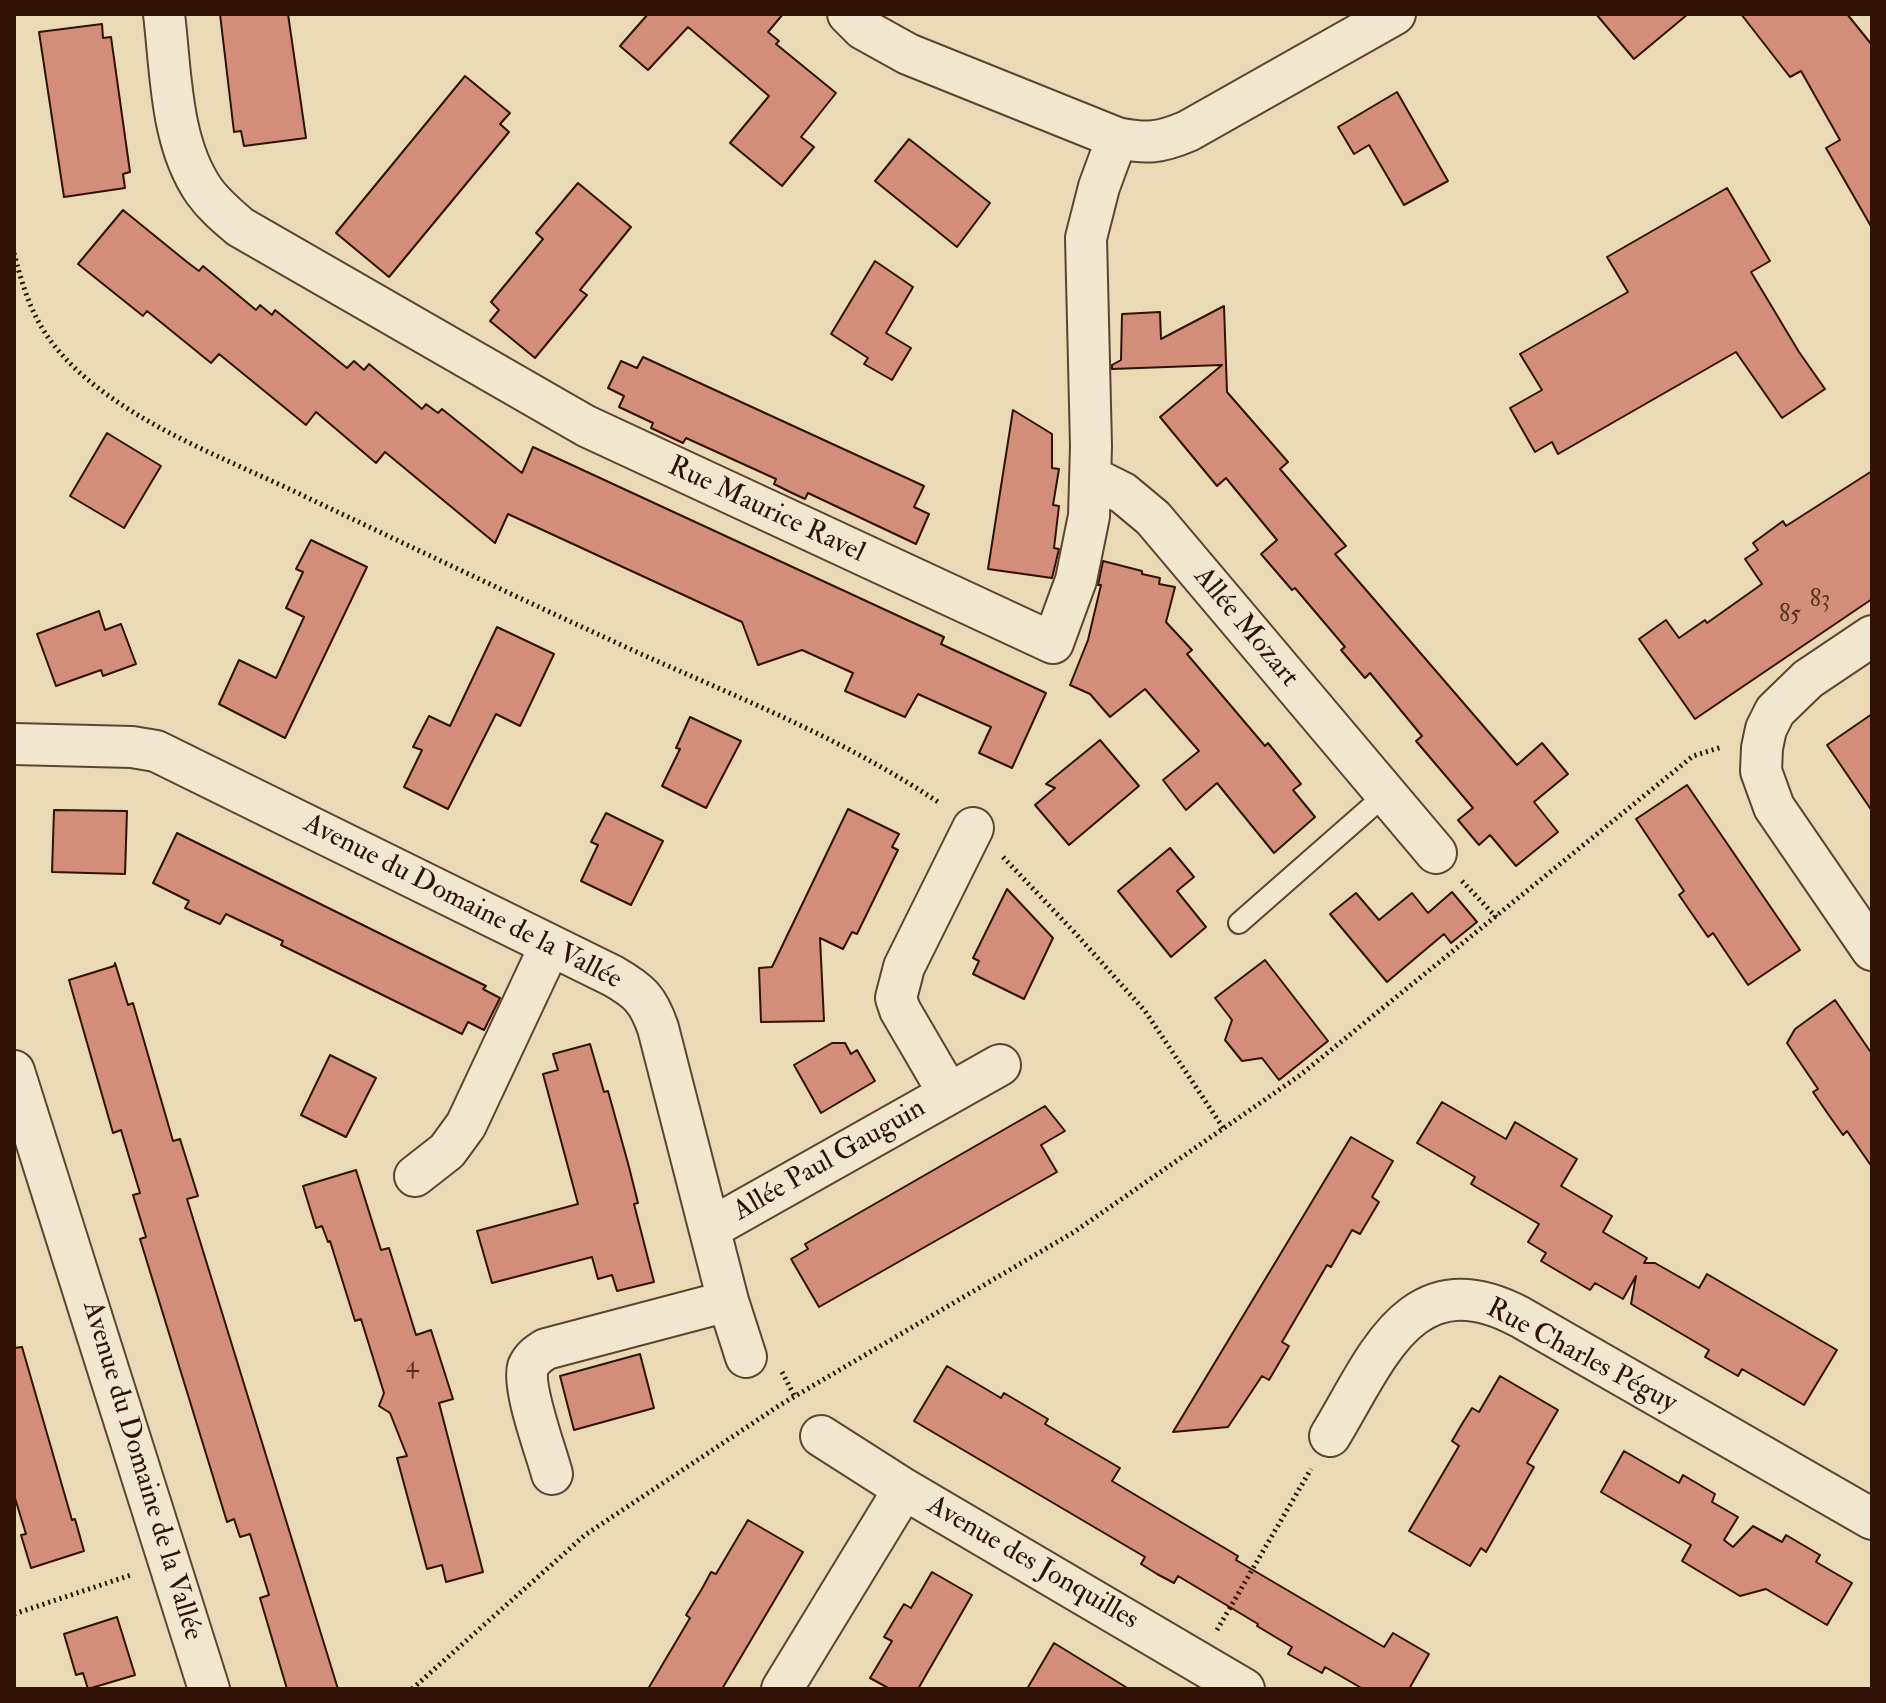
<!DOCTYPE html>
<html>
<head>
<meta charset="utf-8">
<style>
  body { margin:0 }
  #map { position:relative; width:1886px; height:1703px; overflow:hidden; background:#e9d9b4; font-family:"IM FELL Double Pica",serif }
  canvas { display:block }
  .frame { position:absolute; inset:0; border:16px solid #2f1105; pointer-events:none }
</style>
</head>
<body>
<div id="map">
<canvas width="1886" height="1703"></canvas>
<div class="frame"></div>
</div>
<script>
const context = document.querySelector('canvas').getContext('2d');
context.lineJoin = 'round';
function fill(path, color) { context.fillStyle = color; context.fill(path, 'evenodd'); }
function trace(path, color, width, dash) { context.strokeStyle = color; context.lineWidth = width; context.lineCap = dash ? 'butt' : 'round'; context.setLineDash(dash || []); context.stroke(path); }
function drawText(font, color, halo, rows, align = 'center') {
  context.font = font + ' "IM FELL Double Pica",serif'; context.lineWidth = 6; context.setLineDash([]); context.textBaseline = 'middle'; context.strokeStyle = halo; context.fillStyle = color; for (const [text, x, y, turn = 0] of rows) {
    context.save(); context.translate(x, y); context.rotate((+turn || 0) * Math.PI / 180); context.textAlign = isNaN(turn) ? turn : align; if (halo) context.strokeText(text, 0, 0); context.fillText(text, 0, 0); context.restore();
  }
}
const building = new Path2D(`
  M220,14H288L306,138L244,146L241,131L234,132Z
  M648,14H783L768,32L779,41L776,44L836,93L801,137L814,147L782,186L730,143L769,96L688,27L648,70L620,46Z
  M1596,14H1688L1634,59Z
  M1741,14H1847L1872,45V228L1826,148L1840,140L1801,71L1790,77Z
  M102,24L103,38L111,37L130,172L123,174L125,188L64,197L39,32Z
  M465,76L510,113L500,124L509,132L389,277L336,233Z
  M1397,92L1448,181L1404,205L1369,145L1354,154L1338,127Z
  M909,139L990,203L957,247L875,181Z
  M578,183L631,227L580,290L587,295L535,358L490,321L499,310L491,302L543,239L536,233Z
  M1727,188L1770,261L1751,272L1799,352L1825,389L1782,418L1736,352L1558,454L1552,442L1535,452L1510,408L1542,390L1520,354L1628,292L1607,257Z
  M123,210L187,262L199,271L203,266L256,310L260,305L272,315L275,310L347,368L354,361L364,370L369,364L422,409L426,404L438,413L442,409L522,473L533,447L944,637L941,644L1046,693L1012,768L979,753L991,727L918,694L905,717L845,691L853,673L802,650L758,665L742,622L508,514L495,543L385,452L376,463L316,412L306,425L219,354L211,363L147,311L143,316L78,264Z
  M875,261L913,287L886,333L911,348L892,380L864,364L868,358L831,334Z
  M1224,306L1227,392L1288,462L1280,469L1346,546L1335,554L1517,765L1542,743L1568,774L1534,802L1558,832L1516,866L1490,835L1479,845L1458,820L1473,808L1416,741L1422,736L1370,673L1365,678L1341,650L1345,647L1295,588L1292,590L1261,554L1277,540L1226,478L1217,486L1160,417L1222,365L1112,369V365L1121,360L1122,314L1160,312L1161,339Z
  M643,357L924,486L914,507L929,514L916,544L808,493L805,499L790,492L774,484L776,479L686,438L683,443L651,428L653,423L619,407L624,396L608,388L621,361L637,368Z
  M1013,410L1052,434V468L1059,469L1053,505L1059,506L1054,548L1059,549L1052,578L988,569Z
  M107,433L161,466L124,528L70,496Z
  M1872,471V599L1695,719L1639,639L1666,620L1679,638L1705,620L1707,623L1762,584L1745,559L1758,550L1753,543L1783,521L1786,526Z
  M311,540L367,567L285,738L219,704L239,660L276,678L304,617L286,608L303,572L296,569Z
  M1103,561L1142,571V574L1160,578L1159,584L1175,587L1166,622L1192,650L1187,654L1265,746L1268,743L1301,784L1293,790L1315,817L1274,853L1217,783L1186,810L1163,780L1199,751L1145,689L1110,717L1090,694L1070,685L1088,640L1101,585H1098Z
  M99,611L105,630L121,624L136,664L103,676L101,670L56,686L37,634Z
  M497,627L554,654L520,726L496,714L448,809L404,787L422,750L413,747L429,716L450,726Z
  M1872,714V811L1827,745Z
  M690,717L741,741L706,808L662,786L680,749L676,748Z
  M1100,740L1139,786L1069,845L1035,805L1055,788L1046,784Z
  M1687,785L1800,950L1748,985L1713,933L1708,937L1679,895L1684,891L1636,819Z
  M848,809L899,834L892,847L898,850L857,934L852,932L843,949L820,938L824,1021L761,1022L759,968L772,967Z
  M54,810L127,811L125,874L52,872Z
  M606,813L663,841L631,905L581,881L598,845L591,842Z
  M177,833L486,986L483,989L500,998L484,1030L468,1022L462,1034L281,945L283,941L226,914L220,924L185,908L189,901L153,883Z
  M1170,848L1194,877L1177,891L1206,927L1171,957L1118,891Z
  M1007,889L1053,938L1024,999L973,974L979,961L973,958Z
  M1452,892L1477,922L1451,943L1444,934L1387,982L1330,914L1356,893L1379,920L1412,893L1428,913Z
  M1265,960L1328,1041L1279,1080L1262,1058L1242,1061L1225,1040L1232,1020L1215,998Z
  M115,963L128,1005L133,1003L173,1141L180,1139L198,1196L187,1199L338,1689H287L260,1598L269,1595L250,1534L240,1537L234,1519L227,1522L140,1239L146,1237L133,1195L140,1193L121,1130L113,1133L69,980L114,966Z
  M1835,1000L1872,1054V1167L1847,1131L1843,1135L1828,1114L1813,1092L1818,1089L1787,1043L1795,1029Z
  M832,1043H845L851,1054L857,1050L875,1081L821,1113L794,1065Z
  M590,1044L604,1092L608,1091L629,1167L638,1203L634,1204L654,1282L617,1291L612,1275L598,1279L592,1257L492,1283L477,1231L578,1204L543,1074L558,1070L553,1054Z
  M330,1055L376,1078L346,1137L301,1115Z
  M1442,1102L1506,1139L1515,1122L1577,1159L1561,1186L1612,1216L1603,1232L1647,1258L1644,1263H1655L1699,1288L1707,1274L1837,1350L1804,1405L1742,1369L1738,1376L1705,1357L1709,1350L1631,1304L1636,1276L1623,1299L1595,1283L1590,1290L1541,1261L1546,1253L1528,1242L1539,1224L1471,1184L1475,1177L1417,1143Z
  M1045,1106L1065,1131L1041,1145L1057,1172L819,1307L791,1259L808,1249L805,1244Z
  M1351,1137L1393,1161L1372,1197L1379,1202L1360,1234L1352,1230L1331,1267L1327,1265L1282,1342L1289,1346L1269,1380L1262,1376L1228,1427L1173,1432Z
  M356,1170L381,1250L389,1248L416,1335L431,1330L453,1399L439,1403L483,1572L446,1582L442,1565L427,1569L397,1458L407,1456L390,1413L379,1406L384,1393L361,1319L355,1321L330,1241L328,1242L322,1226L316,1228L303,1186Z
  M22,1347L72,1520L75,1519L84,1551L31,1568L21,1535L26,1534L14,1495V1348Z
  M640,1354L654,1408L574,1430L560,1376Z
  M947,1366L1001,1398L1004,1393L1048,1419L1045,1424L1120,1468L1112,1481L1238,1556L1236,1560L1384,1647L1393,1633L1429,1654L1409,1689H1363L1325,1667L1322,1673L1288,1654L1292,1647L1257,1626L1258,1624L1178,1576L1174,1583L1157,1574L1141,1564L1145,1557L914,1421Z
  M1500,1376L1558,1410L1527,1463L1534,1467L1486,1552L1481,1548L1470,1566L1409,1531L1459,1446L1452,1441L1462,1424L1472,1408L1479,1412Z
  M1624,1451L1679,1483L1683,1475L1715,1494L1712,1502L1738,1517L1724,1540L1733,1547L1753,1526L1782,1542L1786,1535L1820,1555L1816,1562L1852,1583L1827,1625L1766,1589L1740,1596L1682,1561L1691,1545L1601,1492Z
  M748,1520L803,1552L722,1689H648L690,1618L686,1615L703,1587L711,1572L716,1574Z
  M932,1572L972,1595L918,1689H890L870,1678L892,1641L884,1637L904,1604L911,1608Z
  M117,1617L135,1675L88,1689L83,1673L76,1675L64,1634Z
  M1054,1643L1129,1689H1027Z`);
const path = new Path2D(`
  M14,253C27,304 39,335 79,372C142,429 230,460 306,497C420,551 535,606 650,658C749,702 851,743 941,804
  M1003,857L1077,935L1145,1011L1224,1129
  M1462,881L1497,918
  M782,1372L795,1397
  M14,1614L131,1575
  M1217,1630L1311,1469
  M412,1689L585,1535L780,1405L1074,1232L1299,1076L1693,756L1722,747`);
const service = new Path2D(`
  M1239,923L1386,794`);
const minor = new Path2D(`
  M164,14C171,71 170,142 204,191C214,205 227,216 240,227L586,426L1053,643L1076,580L1089,516L1091,446L1086,238L1099,187L1117,138
  M848,14L863,29L908,54L1117,138C1147,144 1160,143 1188,131L1395,14
  M1091,477L1123,493L1153,518L1436,853
  M1872,636L1808,679L1775,711L1766,729L1762,748L1761,771L1774,807L1872,950
  M14,744L132,747L156,751L613,976C639,991 648,999 658,1028L728,1301L746,1357
  M14,1071L209,1689
  M949,1094L900,1010L896,998L904,967L973,828
  M415,1176L447,1151L466,1125L550,946
  M711,1228L1000,1065
  M821,1436L904,1489L1244,1689
  M1330,1436C1377,1359 1411,1259 1520,1317L1872,1519
  M552,1474C546,1451 522,1388 528,1367C532,1358 538,1354 546,1349L728,1301
  M782,1689L904,1489`);
const numberNames = [
  ["83",1820,601],
  ["85",1790,616],
  ["4",412,1367]
];
const streetNames = [
  ["Rue Maurice Ravel",766,511,25],
  ["Allée Mozart",1245,628,50],
  ["Avenue du Domaine de la Vallée",462,903,27],
  ["Allée Paul Gauguin",830,1161,-30],
  ["Rue Charles Péguy",1581,1357,28],
  ["Avenue du Domaine de la Vallée",141,1471,73],
  ["Avenue des Jonquilles",1032,1564,30]
];
fill(building, '#d28e78');
trace(building, '#2f1105', 2);
trace(service, '#5e4331', 24);
trace(minor, '#5e4331', 44);
trace(path, '#2f1105', 5, [2, 4]);
trace(service, '#f1e6ce', 20);
trace(minor, '#f1e6ce', 40);
drawText('24px', '#583022', null, numberNames);
drawText('28px', '#2f1105', '#f1e6ce', streetNames);
</script>
</body>
</html>
